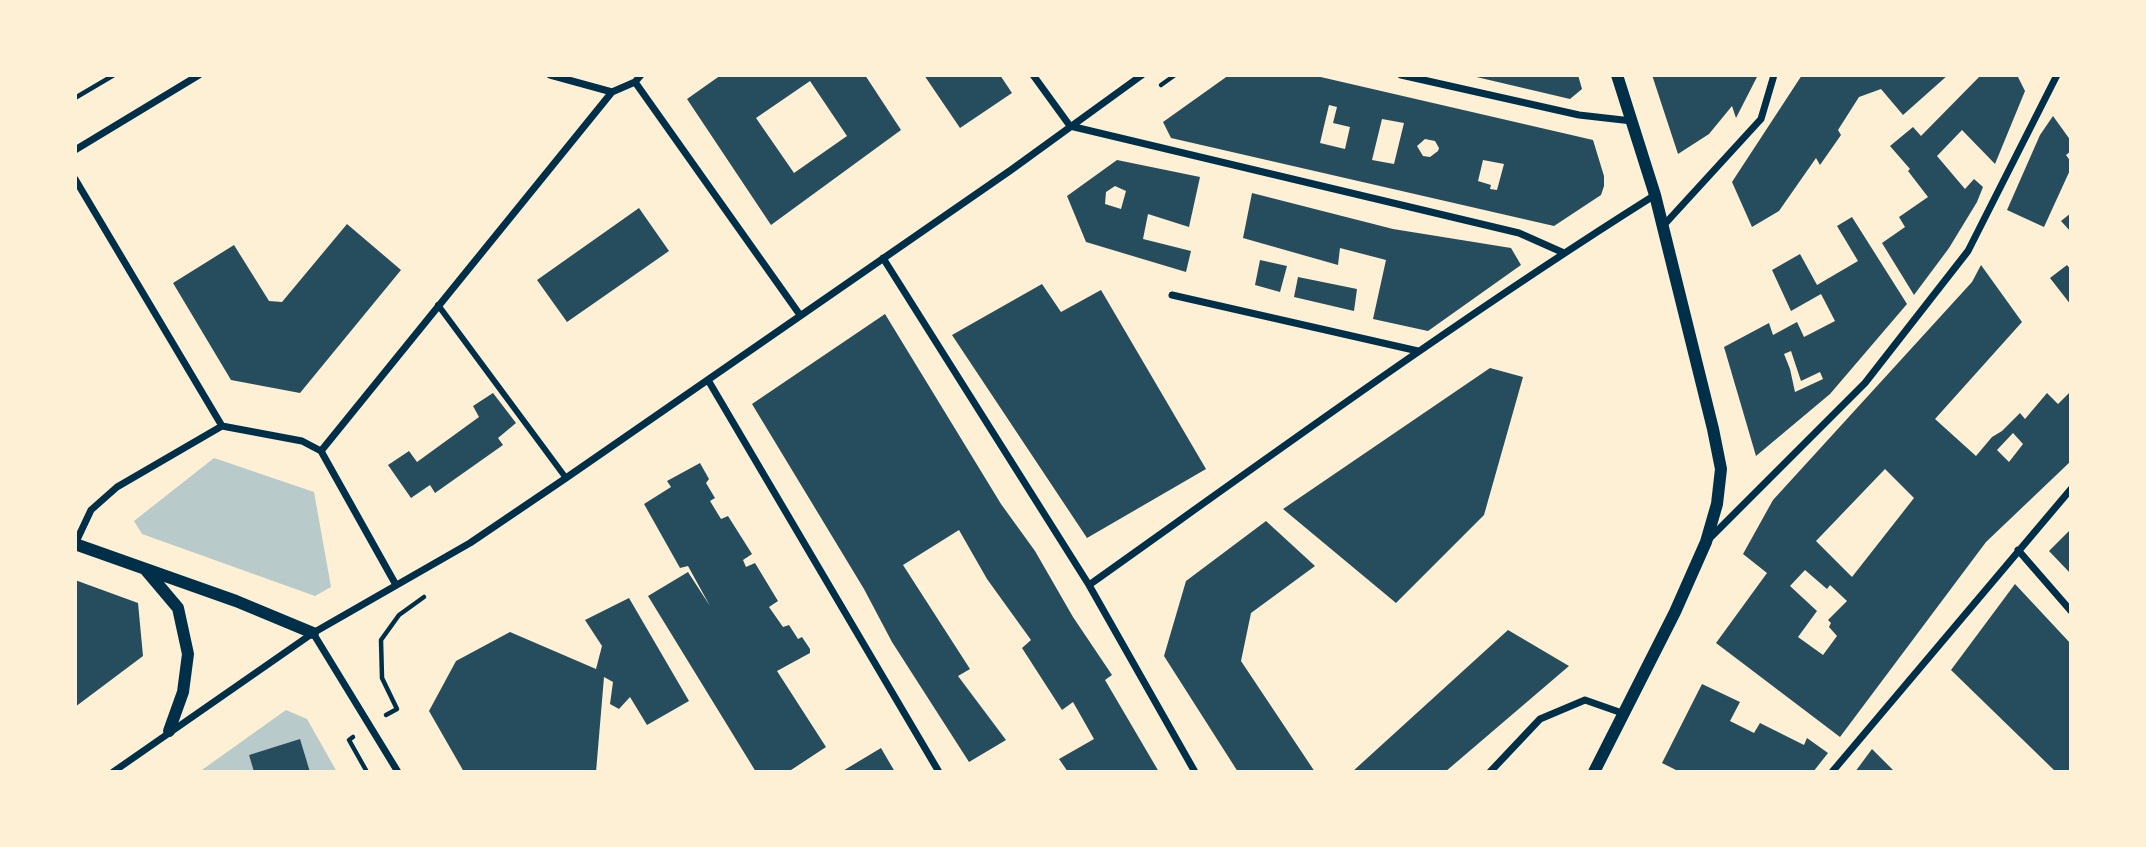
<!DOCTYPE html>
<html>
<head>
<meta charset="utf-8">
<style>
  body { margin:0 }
  #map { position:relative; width:2146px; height:847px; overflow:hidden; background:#fdf0d5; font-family:"Golos Text",sans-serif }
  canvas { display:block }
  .frame { position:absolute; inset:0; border:77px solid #fdf0d5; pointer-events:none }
</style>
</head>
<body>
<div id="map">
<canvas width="2146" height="847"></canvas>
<div class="frame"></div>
</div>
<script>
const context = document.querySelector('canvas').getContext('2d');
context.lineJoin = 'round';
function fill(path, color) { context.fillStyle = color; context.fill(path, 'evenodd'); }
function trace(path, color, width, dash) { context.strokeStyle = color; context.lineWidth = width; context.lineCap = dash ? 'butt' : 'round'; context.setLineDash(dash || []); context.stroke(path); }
const green = new Path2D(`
  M214,458L314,492L331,587L315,596L142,534L134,521Z
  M286,710L307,719L337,772H310L299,740L249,755L254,772H199Z`);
const building = new Path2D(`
  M721,75H865L901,130L771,225L687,99ZM810,81L847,136L794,173L756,118Z
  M924,75H1000L1012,93L960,128Z
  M1229,75H1312L1593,140L1604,176V186L1601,195L1554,226L1171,138L1163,122ZM1329,105L1337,107L1333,123L1350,127L1345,149L1320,143ZM1382,119L1404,123L1394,164L1372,160ZM1425,139L1435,141L1439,148L1438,151L1430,157L1423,156L1417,146ZM1483,160L1504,164L1497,190L1490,189L1491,185L1478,181Z
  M1468,75H1578L1582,89L1570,99Z
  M1652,75H1758L1736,118L1732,106L1709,134L1678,154Z
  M1802,75H1948L1903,115L1881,89L1859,97L1838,130L1841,135L1820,165L1816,158L1779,211L1752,227L1732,182Z
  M1981,75H2017L2025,91L1995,164L1962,130L1937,156L1965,189L1974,179L1983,187L1977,202L1949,248L1914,295L1882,243L1905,227L1899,217L1928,197L1908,171L1910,169L1890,146L1913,127L1921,136Z
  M2053,116L2071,141V151L2066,155L2071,162V168L2044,227L2007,210L2040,135Z
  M1117,160L1200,177L1189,227L1148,214L1143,239L1191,251L1186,272L1086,242L1067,196ZM1115,186L1126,191L1121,209L1105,204L1106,192Z
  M1252,193L1393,229L1511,248L1521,265L1428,331L1373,319L1386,260L1340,248L1338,265L1243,238Z
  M639,208L669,251L567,322L537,280Z
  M2071,213V232L2061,221Z
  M1852,217L1907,304L1830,394L1756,456L1724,347L1769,323L1773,335L1797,322L1804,337L1835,321L1821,294L1791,311L1772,270L1800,254L1817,285L1858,261L1837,226ZM1791,351L1801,381L1820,372L1823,379L1795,392L1790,369L1784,354Z
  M347,224L401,270L300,393L231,380L173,283L234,245L269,301L282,302Z
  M1260,260L1287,266L1280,292L1255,285Z
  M1981,265L2022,322L1935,419L1976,456L1992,437L2002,431L2020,413L2025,419L2047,393L2058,404L2071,391V461L1986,542L1840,737L1716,643L1767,573L1743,554L1773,500L1972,282ZM2013,433L2023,444L2009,462L1997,450ZM1885,469L1914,498L1852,577L1816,541ZM1805,570L1827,589L1830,585L1847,601L1828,620L1831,623L1829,627L1837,636L1823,655L1798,637L1817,611L1790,586Z
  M2067,265L2071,270V305L2050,278Z
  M1298,277L1357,289L1354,311L1294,297Z
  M1042,284L1061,312L1101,290L1206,469L1087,538L952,335Z
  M885,314L1001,504L1035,551L1073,617L1112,675L1105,680L1159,772H1068L1059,759L1094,739L1073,702L1062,710L1022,648L1031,640L987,579L959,530L903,565L970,669L958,676L1006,740L969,762L892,642L864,589L752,404Z
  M1490,368L1523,377L1484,515L1396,603L1283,509Z
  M493,393L516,423L498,438L503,445L435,493L430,485L411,498L388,465L409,451L417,462L479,417L473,406Z
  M700,463L709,479L706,483L715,498L710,501L721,519L728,516L752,554L743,560L746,567L755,563L778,601L769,607L783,627L789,625L798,639L802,637L810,649V653L777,671L826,747L788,772H756L648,596L688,572L710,606L688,566L680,568L644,504L671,487L667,481Z
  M1266,521L1315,566L1251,613L1241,661L1315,772H1238L1164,656L1186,581Z
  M2071,529V574L2049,551Z
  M75,580L138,603L143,656L75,707Z
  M2015,584L2071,644V772H2056L1951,670Z
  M629,598L689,701L647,725L630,697L619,709L610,704L613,682L604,677L596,772H464L429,711L456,661L510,632L596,669L602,646L585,620Z
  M1508,630L1569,666L1445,772H1352Z
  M1702,684L1740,702L1730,721L1754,733L1760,723L1804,745L1807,738L1828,753L1813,772H1680L1662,763Z
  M300,739L310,772H254L249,755Z
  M881,748L895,772H841Z
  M1872,749L1895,772H1855Z`);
const path = new Path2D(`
  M1161,85L1175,75
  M75,98L114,75
  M386,715L397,709L382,678L381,640L399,615L424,597
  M353,737L349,740L367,772`);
const pedestrian = new Path2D(`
  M438,305L566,478`);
const minor = new Path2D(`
  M550,75L612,92
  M1033,75L1070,126
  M1401,75L1579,115L1632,121
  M635,82L800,315
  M1070,126L1519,233L1564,253
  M75,150L199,75
  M75,179L222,426
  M1663,226L1761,119L1774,75
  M883,258L1089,585L1195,772
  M1172,295L1418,351
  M708,380L939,772
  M321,451L612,92L635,82L641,75
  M1709,539L1865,383L1968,251L2057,75
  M75,544L91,510L117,487L222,426L302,441L321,451L396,585
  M2018,550L2071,611
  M1089,585C1276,452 1461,317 1655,195
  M313,633L398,772
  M113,772L313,633L470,543L566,478L1011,170L1142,75
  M1490,772L1540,719L1585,700L1622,713
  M1832,772L2071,489`);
const tertiary = new Path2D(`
  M75,544L236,601L313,633
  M145,569L178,608L188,654L183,692L169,731
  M1594,772L1675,612L1706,542L1717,504L1721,469L1713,429L1655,195L1617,75`);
fill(green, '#b9caca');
fill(building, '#264d5e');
trace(path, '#003049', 4.5);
trace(pedestrian, '#003049', 6);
trace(minor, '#003049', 7);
trace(tertiary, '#003049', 12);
</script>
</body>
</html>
